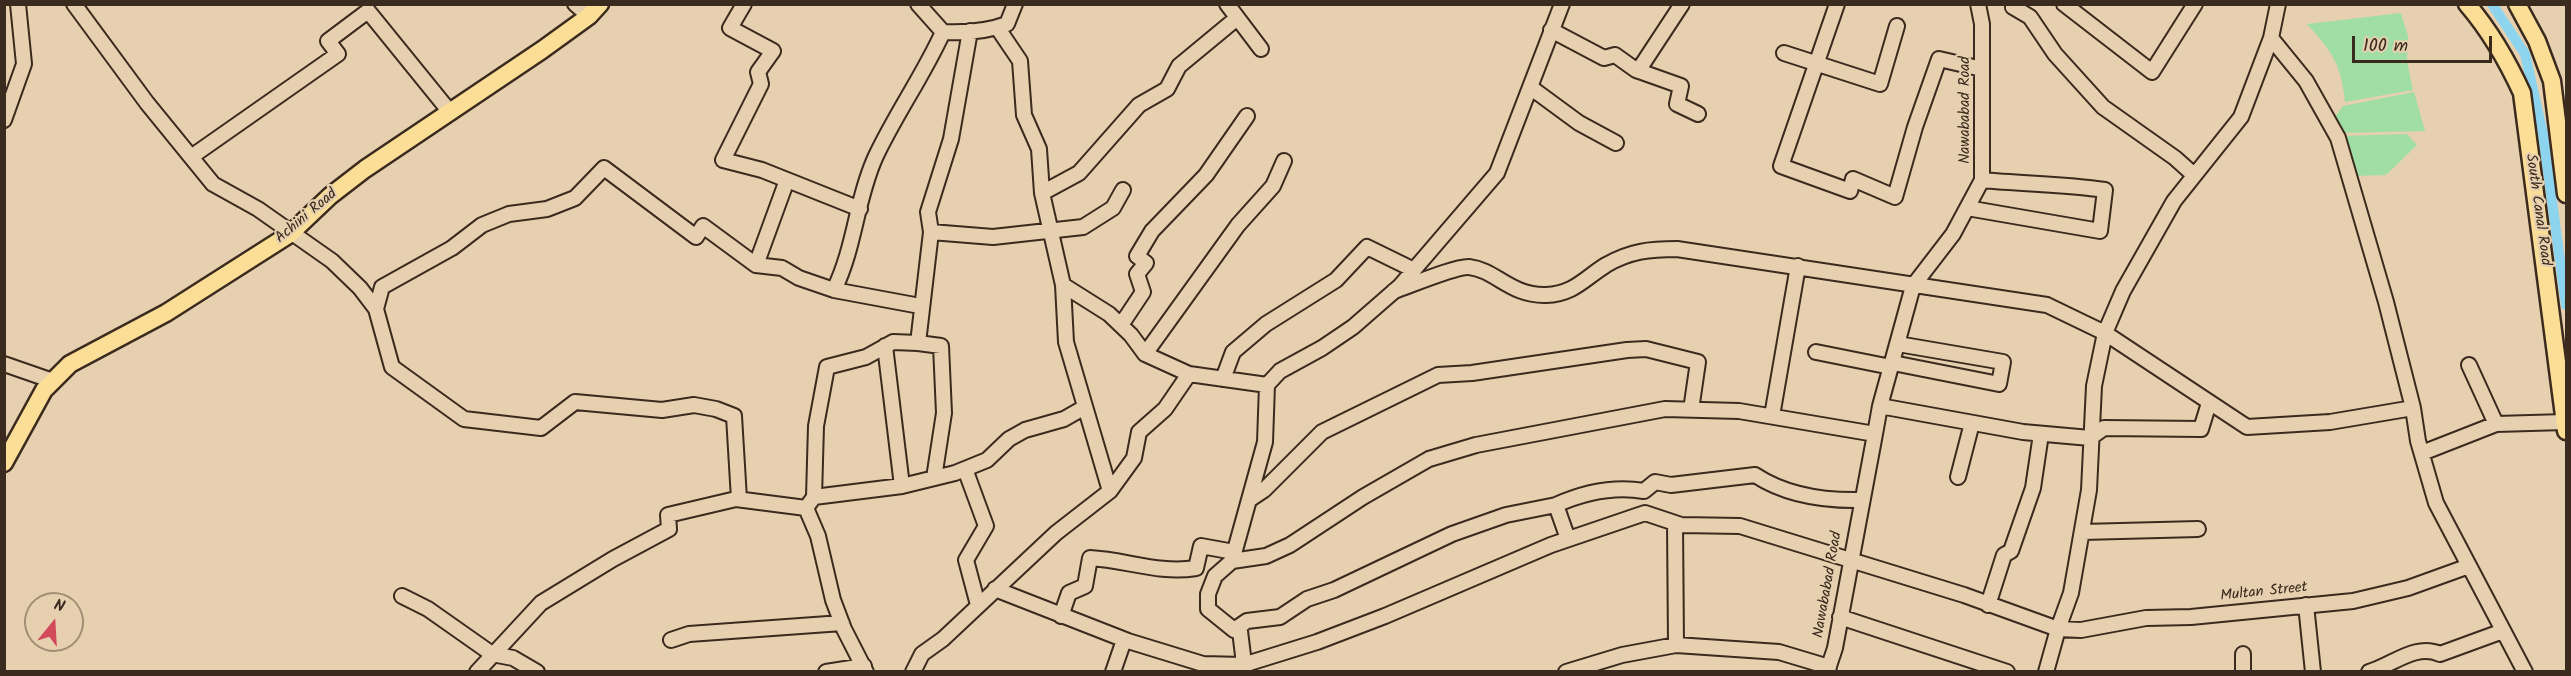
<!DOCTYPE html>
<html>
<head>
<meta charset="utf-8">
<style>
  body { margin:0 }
  #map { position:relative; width:2571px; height:676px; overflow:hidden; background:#e6d0af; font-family:Kalam,sans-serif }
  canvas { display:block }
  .frame { position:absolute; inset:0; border:6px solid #3b2a1e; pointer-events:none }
  .north { position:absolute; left:24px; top:592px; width:60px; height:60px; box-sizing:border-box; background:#e6d0af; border:2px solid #a28e75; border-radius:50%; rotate:18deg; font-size:16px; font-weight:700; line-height:24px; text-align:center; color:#3b2a1e }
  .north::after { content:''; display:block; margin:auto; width:21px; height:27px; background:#d1495b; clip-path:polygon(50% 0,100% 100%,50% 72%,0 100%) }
  .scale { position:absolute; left:2352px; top:36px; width:140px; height:27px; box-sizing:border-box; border:3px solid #3b2a1e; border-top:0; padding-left:8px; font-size:18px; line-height:21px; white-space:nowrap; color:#3b2a1e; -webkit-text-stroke:4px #e6d0af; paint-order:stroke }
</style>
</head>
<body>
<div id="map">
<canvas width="2571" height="676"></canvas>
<div class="frame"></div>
<div class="north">N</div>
<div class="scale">100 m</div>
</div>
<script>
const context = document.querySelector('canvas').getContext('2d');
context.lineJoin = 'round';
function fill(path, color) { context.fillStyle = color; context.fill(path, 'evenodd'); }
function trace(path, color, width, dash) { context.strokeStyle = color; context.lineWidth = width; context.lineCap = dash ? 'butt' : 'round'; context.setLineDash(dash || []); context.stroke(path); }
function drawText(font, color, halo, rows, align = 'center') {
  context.font = font + ' Kalam,sans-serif'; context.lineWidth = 4.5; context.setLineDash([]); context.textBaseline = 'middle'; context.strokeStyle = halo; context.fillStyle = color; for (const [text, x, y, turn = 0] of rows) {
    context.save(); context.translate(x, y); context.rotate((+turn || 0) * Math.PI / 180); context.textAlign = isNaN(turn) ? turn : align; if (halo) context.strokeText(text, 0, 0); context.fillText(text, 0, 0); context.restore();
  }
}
const green = new Path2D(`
  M2401,13L2408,36L2407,61L2413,90L2345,102C2341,63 2332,52 2307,24Z
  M2414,92L2425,131L2341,133L2332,121L2343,106Z
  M2407,134L2417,145L2386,175L2353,176L2341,136Z`);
const canal = new Path2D(`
  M2492,4L2525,54L2543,134L2566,305`);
const minor = new Path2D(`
  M74,4L147,103L213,184L258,209L332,261L360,288L376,309L392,367L464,419L541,428L575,402L662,410L694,405L716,409L734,416L739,499
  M575,4L589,16
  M744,4L730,28L773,51L758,72L761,84L723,160L762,170L860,209
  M918,4L943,32C965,33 986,32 1007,24L1015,4
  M1227,4L1261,49
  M1837,4L1781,166L1850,191L1853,179L1895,197L1915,127L1939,59L1982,69
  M2014,4L2013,7L2030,17L2055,54L2103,107L2175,158L2194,175
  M2064,4L2152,72L2195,4
  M997,27L1020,61L1024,115L1039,149L1042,193L1063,285L1109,314L1131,335L1145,354L1189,374L1267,385
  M1551,30L1604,58L1615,55L1636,70L1681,86L1677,104L1698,114
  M2271,38L2278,4
  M1784,53L1880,84L1897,26
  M1638,71L1682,4
  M1530,87L1579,123L1616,143
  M4,120L24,64L18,4
  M191,157L338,54L328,41L368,11L450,112
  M1042,193L1079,173L1139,105L1167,89L1179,66L1237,18
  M1967,208L2100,231L2105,190C2064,184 2024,184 1982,180
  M931,232L993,237L1083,227L1113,208L1123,190
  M756,265L787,180
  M1063,285L1066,342L1110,491
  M834,290C855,247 856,201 875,158C895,115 923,76 943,32
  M1394,291C1409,286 1456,266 1469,267C1496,270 1510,296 1546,295C1574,294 1585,278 1606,265C1630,251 1650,249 1677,249L2047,305L2105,333L2123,291L2174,201L2241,117L2271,38L2306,81L2338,138L2386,302L2413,408L2418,441L2436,503L2525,672
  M376,309L382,287L452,248L482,225L509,214L547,209L575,198L604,168L696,237L703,226L756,265L782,268L799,278L834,290L920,306
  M1121,325L1143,292L1137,274L1146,263L1137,256L1152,231L1206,175L1247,116
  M918,343L941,346L944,413L934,478
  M885,346L902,486
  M1816,352L1891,367
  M1145,354L1238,225L1273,186L1284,161
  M1893,363L1999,384L2003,362L1898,344
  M4,364L53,381
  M2469,365L2496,424
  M1223,379L1233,352L1266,324L1336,280L1367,247L1414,270
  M1880,406L2023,432L2090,438L2104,428L2201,429L2209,403
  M1772,416L1798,266
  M2422,453L2496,424L2565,422
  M965,469L986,526L966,560L978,605
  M1958,477L1972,423
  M814,497L902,486L955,473L987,460L1009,439L1025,430L1064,419L1085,407
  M1249,500L1264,490L1322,432L1438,375L1472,373L1627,350L1646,349L1698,362L1691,410
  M1556,505C1585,492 1613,486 1644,491L1655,482L1671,485L1755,475C1787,496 1825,501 1862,500
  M1675,523L1676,645
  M2082,532L2198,529
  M1232,561L1265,442L1267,385L1280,371L1322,348L1353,327L1400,286L1497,173L1562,4
  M995,589L1128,641L1203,664L1243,665L1317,642L1385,616L1551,545L1645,513L1681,525L1740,526L1964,595L2058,629L2081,630L2146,618L2191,617L2353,601L2408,588L2469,566
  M402,596L428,609L492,654L513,658L537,672
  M1988,605L2004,555L2011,551L2033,488L2041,434
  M2306,605L2313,672
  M1061,616L1069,593L1085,586L1090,558C1127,560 1159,574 1196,568L1201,546L1234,552
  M1840,617L2007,672
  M1234,630L1247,621L1280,617L1307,599L1334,590L1452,534L1506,515L1556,505L1568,539
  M671,640L689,634L842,623
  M2243,654V672
  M477,672L541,603L613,559L669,529L668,515L736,499L806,508
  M826,672L864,666
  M866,672L844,629L833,600L818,536L806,508L814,497L816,426L827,367L866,357L893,342L918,343L931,232L928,212L951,139L970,31
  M913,672L922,654L943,639L1056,533L1110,491L1134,458L1139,432L1165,409L1189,374
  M1113,672L1124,640
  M1245,672L1240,631L1234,630L1208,609V594L1215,576L1232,561L1266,556L1290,545L1363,497L1429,459L1476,445L1665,409L1739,411L1875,434L1880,406L1913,286L1953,234L1982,180V24L1978,4
  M1566,672L1622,655L1676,645L1779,652L1829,667
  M1827,672L1835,648L1875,434
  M2046,672L2058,629L2071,593L2089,490L2094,386L2105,333L2247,427L2330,422L2413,408
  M2369,672C2393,665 2415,643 2440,654L2503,631`);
const major = new Path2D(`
  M2467,4C2491,32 2507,60 2522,93L2566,431
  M2517,4L2537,41L2552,81L2566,194
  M4,463L44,390L70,364L166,313L290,234L330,196L365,169L542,50L589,16L600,4`);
const streetNames = [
  ["Nawababad Road",1966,110,-90],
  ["South Canal Road",2537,210,82],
  ["Achini Road",307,217,-40],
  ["Nawababad Road",1829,585,-80],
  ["Multan Street",2264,593,-6]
];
fill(green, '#a0dea5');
trace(canal, '#8dd4ee', 10);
trace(minor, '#3b2a1e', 18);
trace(major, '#3b2a1e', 21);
trace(minor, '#e6d0af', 14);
trace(major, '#fcde96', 16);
drawText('15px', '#3b2a1e', '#e6d0af', streetNames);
</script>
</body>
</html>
